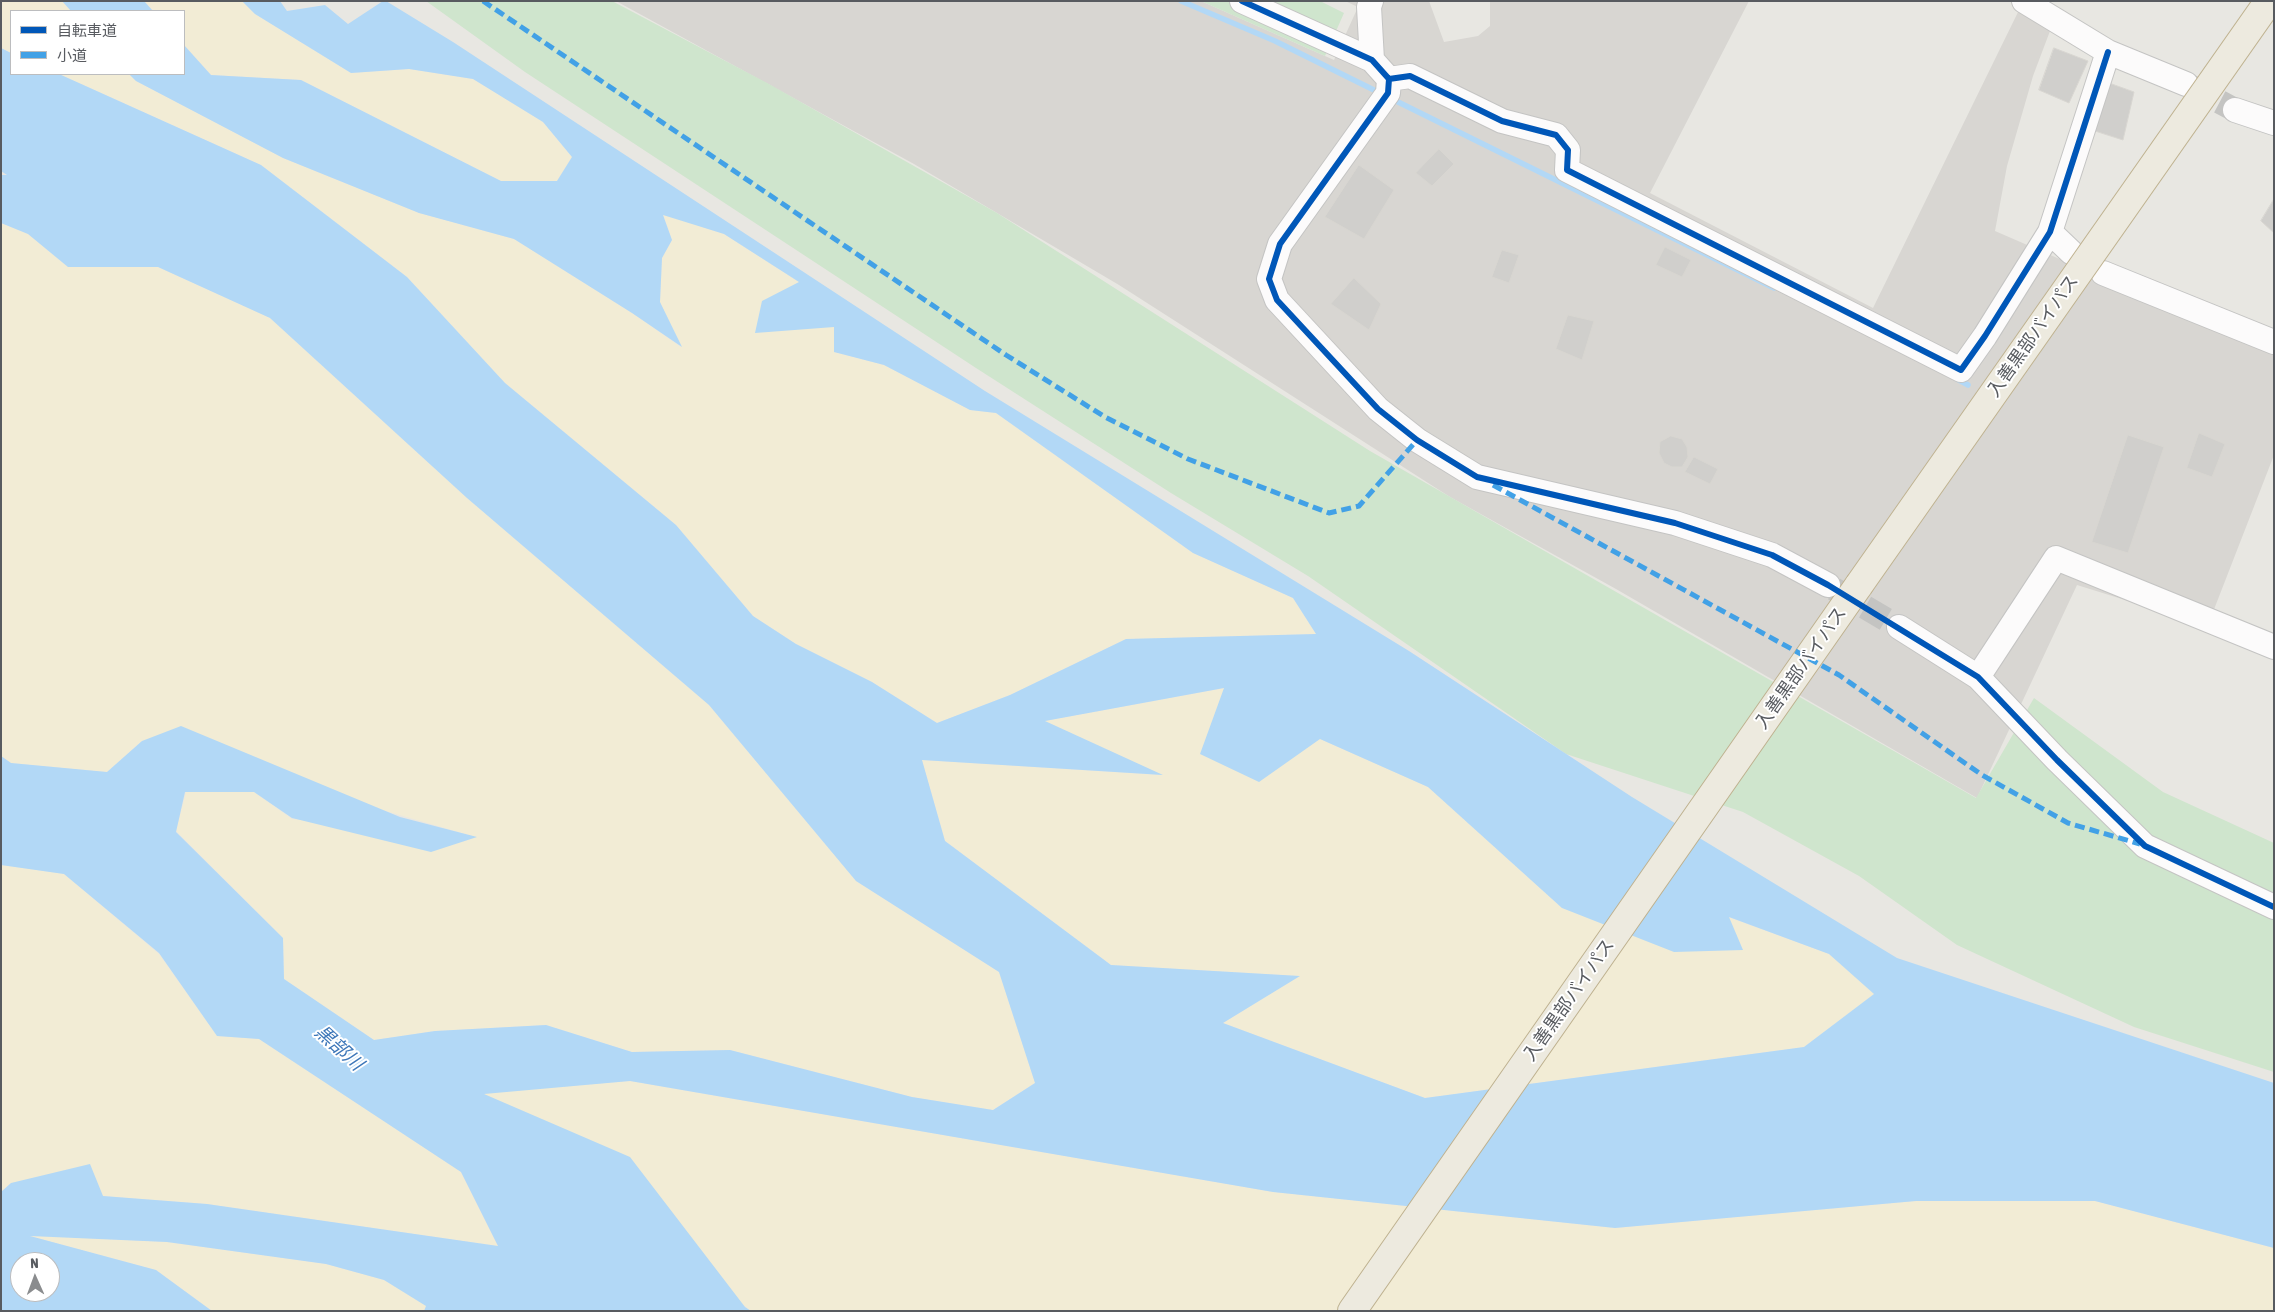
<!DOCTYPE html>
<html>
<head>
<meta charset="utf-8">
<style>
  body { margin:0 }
  #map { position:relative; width:2275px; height:1312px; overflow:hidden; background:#e8e7e2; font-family:"Asap Condensed","Noto Sans JP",sans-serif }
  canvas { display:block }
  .frame { position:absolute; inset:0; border:2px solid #585b60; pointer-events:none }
  .legend { position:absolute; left:10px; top:10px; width:175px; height:65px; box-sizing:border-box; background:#fff; border:1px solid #bcbdbf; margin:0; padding:6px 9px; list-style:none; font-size:15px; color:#585b60 }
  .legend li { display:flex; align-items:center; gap:10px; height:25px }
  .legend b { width:25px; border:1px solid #bcbdbf }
  .north { position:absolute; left:10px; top:1252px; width:50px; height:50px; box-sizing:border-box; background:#fff; border:1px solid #bcbdbf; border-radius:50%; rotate:358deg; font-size:14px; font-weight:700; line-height:20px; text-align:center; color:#585b60 }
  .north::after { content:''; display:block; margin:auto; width:18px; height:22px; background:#8a8c8e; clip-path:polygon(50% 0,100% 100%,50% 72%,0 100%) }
</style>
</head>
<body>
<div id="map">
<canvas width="2275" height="1312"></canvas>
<div class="frame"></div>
<ul class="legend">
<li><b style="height:6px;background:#0057b8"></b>自転車道</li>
<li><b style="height:6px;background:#42a1e6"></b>小道</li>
</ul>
<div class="north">N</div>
</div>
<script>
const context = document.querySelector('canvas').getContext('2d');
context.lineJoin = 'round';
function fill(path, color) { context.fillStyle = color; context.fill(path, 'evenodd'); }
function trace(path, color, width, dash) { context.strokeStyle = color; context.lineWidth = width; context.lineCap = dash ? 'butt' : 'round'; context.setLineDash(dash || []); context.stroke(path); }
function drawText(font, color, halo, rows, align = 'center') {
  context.font = font + ' "Asap Condensed","Noto Sans JP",sans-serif'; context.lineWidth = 4; context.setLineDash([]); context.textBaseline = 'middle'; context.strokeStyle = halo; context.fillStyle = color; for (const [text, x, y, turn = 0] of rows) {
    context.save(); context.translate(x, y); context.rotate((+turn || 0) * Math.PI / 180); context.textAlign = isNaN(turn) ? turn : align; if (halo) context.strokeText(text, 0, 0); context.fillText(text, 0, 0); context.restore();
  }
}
const industrial = new Path2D(`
  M616,1H1201L1334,60L1358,7L1345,1H1429L1444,42L1478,36L1490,26V1H1749L1650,193L1873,308L2021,6L2050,31L2033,76L2007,166L1995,231L2274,352V455L2206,630L2125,600L2077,585L1977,798L1616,589L1450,497L1119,285L914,164Z`);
const green = new Path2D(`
  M426,1H612L769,84L997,213L1370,451L1976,798L2034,698L2163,792L2274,843V1072L2134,1027L1957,945L1859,876L1743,812L1566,754L1308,576L1171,493L976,368L525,72Z
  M1201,1H1320L1344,13L1325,56Z`);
const sand = new Path2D(`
  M1,1H62L71,11H11V53L1,48Z
  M144,1H242L255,14L351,73L409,69L473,79L543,122L572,157L557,181H501L301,80L211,75L184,45V11H153Z
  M59,74H129L136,81L283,158L419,213L514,239L632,313L681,347L660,302L662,258L672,240L663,214L724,234L799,282L835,327L834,352L884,365L970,410L996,413L1193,553L1293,598L1316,634L1126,639L1010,695L937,723L872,682L796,644L753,616L676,525L505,383L407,277L261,165Z
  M1,223L28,234L68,267H158L270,318L467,498L709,705L856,881L999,972L1035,1083L993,1110L912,1097L730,1050L632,1052L546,1025L435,1031L374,1040L284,979L283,938L176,831L186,792H254L292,819L476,837L142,741L107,772L11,763L1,756Z
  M1225,688L1320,739L1428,787L1562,908L1742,950L1728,917L1829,954L1875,994L1804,1047L1425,1098L1223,1023L1299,976L1111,965L945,841L922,760L1161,775L1044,721Z
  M1,865L64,874L159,954L217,1036L259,1039L461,1172L498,1246L207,1204L103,1196L11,1183L1,1192Z
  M630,1081L1273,1192L1615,1228L1916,1201H2095L2274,1248V1311H751L483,1093Z
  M26,1235L167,1242L326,1264L384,1280L427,1306L424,1311H212L156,1270Z`);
const water = new Path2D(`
  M62,1H144L153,11H71Z
  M242,1H280L287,11L325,5L348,24L383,1H386L453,42L985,391L1409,651L1632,797L1897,958L2274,1083V1248L2095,1201H1916L1615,1228L1273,1192L630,1081L484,1094L630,1157L745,1307L751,1311H424L426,1306L384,1280L326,1264L167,1242L30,1236L156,1270L212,1311H1V1192L11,1183L90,1164L103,1196L207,1204L498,1246L461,1172L259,1039L217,1036L159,953L64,874L1,865V756L11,763L107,772L142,741L181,726L400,817L477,837L431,852L292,818L254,792H185L176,832L283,938L284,979L374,1040L435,1031L546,1025L632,1052L730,1050L912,1097L993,1110L1035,1083L999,972L856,881L709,705L467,498L270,318L158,267H68L28,234L1,223V175H7L1,171V48L11,53V74H59L261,165L407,277L505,383L676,525L753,616L796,644L872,682L937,723L1010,695L1126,639L1316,634L1293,598L1193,553L996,413L970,410L884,365L834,352V327L755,333L762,301L799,282L724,234L663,215L672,240L662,258L660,302L682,347L632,313L514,239L419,213L283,158L136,81L129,74H184V45L211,75L301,80L501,181H557L572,157L543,122L473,79L409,69L351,73L255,14ZM1224,688L1200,754L1259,782L1320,739L1428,787L1562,908L1674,952L1743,950L1729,917L1829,954L1874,994L1804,1047L1425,1098L1223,1023L1300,976L1111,965L945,841L922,760L1163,775L1045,721ZM20,1262H50V1292H20Z`);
const stream = new Path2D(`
  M1181,1L1275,41L1382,94
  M1390,98L1774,288
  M1957,379L1968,385`);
const building = new Path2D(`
  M2054,48L2088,61L2069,103L2039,90Z
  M2109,83L2134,92L2123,140L2095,131Z
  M1439,149L1454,164L1432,186L1416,173Z
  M1359,165L1394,190L1364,239L1325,217Z
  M2274,199V233L2261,221Z
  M1665,247L1691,260L1682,277L1656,265Z
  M1502,250L1519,255L1509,283L1492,277Z
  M1354,278L1381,304L1369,330L1331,304Z
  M1568,315L1594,321L1582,360L1556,349Z
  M2199,433L2225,444L2212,477L2187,468Z
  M2128,435L2164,447L2128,553L2092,542Z
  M1671,436L1682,439L1687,447L1688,457L1682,467H1672L1664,463L1659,453L1660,442Z
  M1694,457L1718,469L1710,484L1685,472Z`);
const minorTunnel = new Path2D(`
  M2188,85L2235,110
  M1834,589L1899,627`);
const minor = new Path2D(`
  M1242,1L1372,60L1389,79L1388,93L1280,244L1269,279L1277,300L1378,409L1417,440L1477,477L1675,523L1772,555L1828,585
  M1371,1L1369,7L1372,60
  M2024,1L2108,52L2186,84
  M1389,79L1410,76L1502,121L1556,135L1568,150L1567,170L1961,370L1985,336L2050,232L2108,52
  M2235,110L2274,123
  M2050,232L2071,252
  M2103,273L2274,342
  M1899,627L1978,677L2057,760L2145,846L2274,907
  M1978,677L2056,558L2274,647`);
const highway = new Path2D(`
  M1352,1311L1859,585`);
const highwayBridge = new Path2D(`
  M1859,585L2269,1`);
const quiet = new Path2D(`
  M483,1L1006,355L1105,417L1188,459L1329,513L1359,506L1417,440
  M1493,485L1839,675L1982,775L2068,823L2140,844`);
const cycleway = new Path2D(`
  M1242,1L1372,60L1389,79L1388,93L1280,244L1269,279L1277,300L1378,409L1417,440L1477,477L1675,523L1772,555L1828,585L1978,677L2057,760L2145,846L2274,907
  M1389,79L1410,76L1502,121L1556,135L1568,150L1567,170L1961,370L1985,336L2050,232L2108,52`);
const streetNames = [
  ["入善黒部バイパス",2033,336,-55],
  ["入善黒部バイパス",1801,668,-55],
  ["入善黒部バイパス",1569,1000,-55]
];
const waterNames = [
  ["黒部川",339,1048,42]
];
fill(industrial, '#d8d6d2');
fill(green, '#cfe5cd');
fill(sand, '#f2ecd5');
fill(water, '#b2d8f6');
trace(stream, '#b2d8f6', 5.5);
fill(building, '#d0cfcc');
trace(building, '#d8d6d1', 1);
trace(minorTunnel, '#c4c4c2', 24, [24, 12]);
trace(minor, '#c4c4c3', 26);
trace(highway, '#bfb290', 30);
trace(minor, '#fcfbfb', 24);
trace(highway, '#edeadf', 28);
trace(highwayBridge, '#bfb290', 30, []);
trace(highwayBridge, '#edeadf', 28);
trace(quiet, '#42a1e6', 5, [10, 5]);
trace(cycleway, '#0057b8', 6);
drawText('18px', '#585b60', '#fff', streetNames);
drawText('italic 19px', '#3d77b9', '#fff', waterNames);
</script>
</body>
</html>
